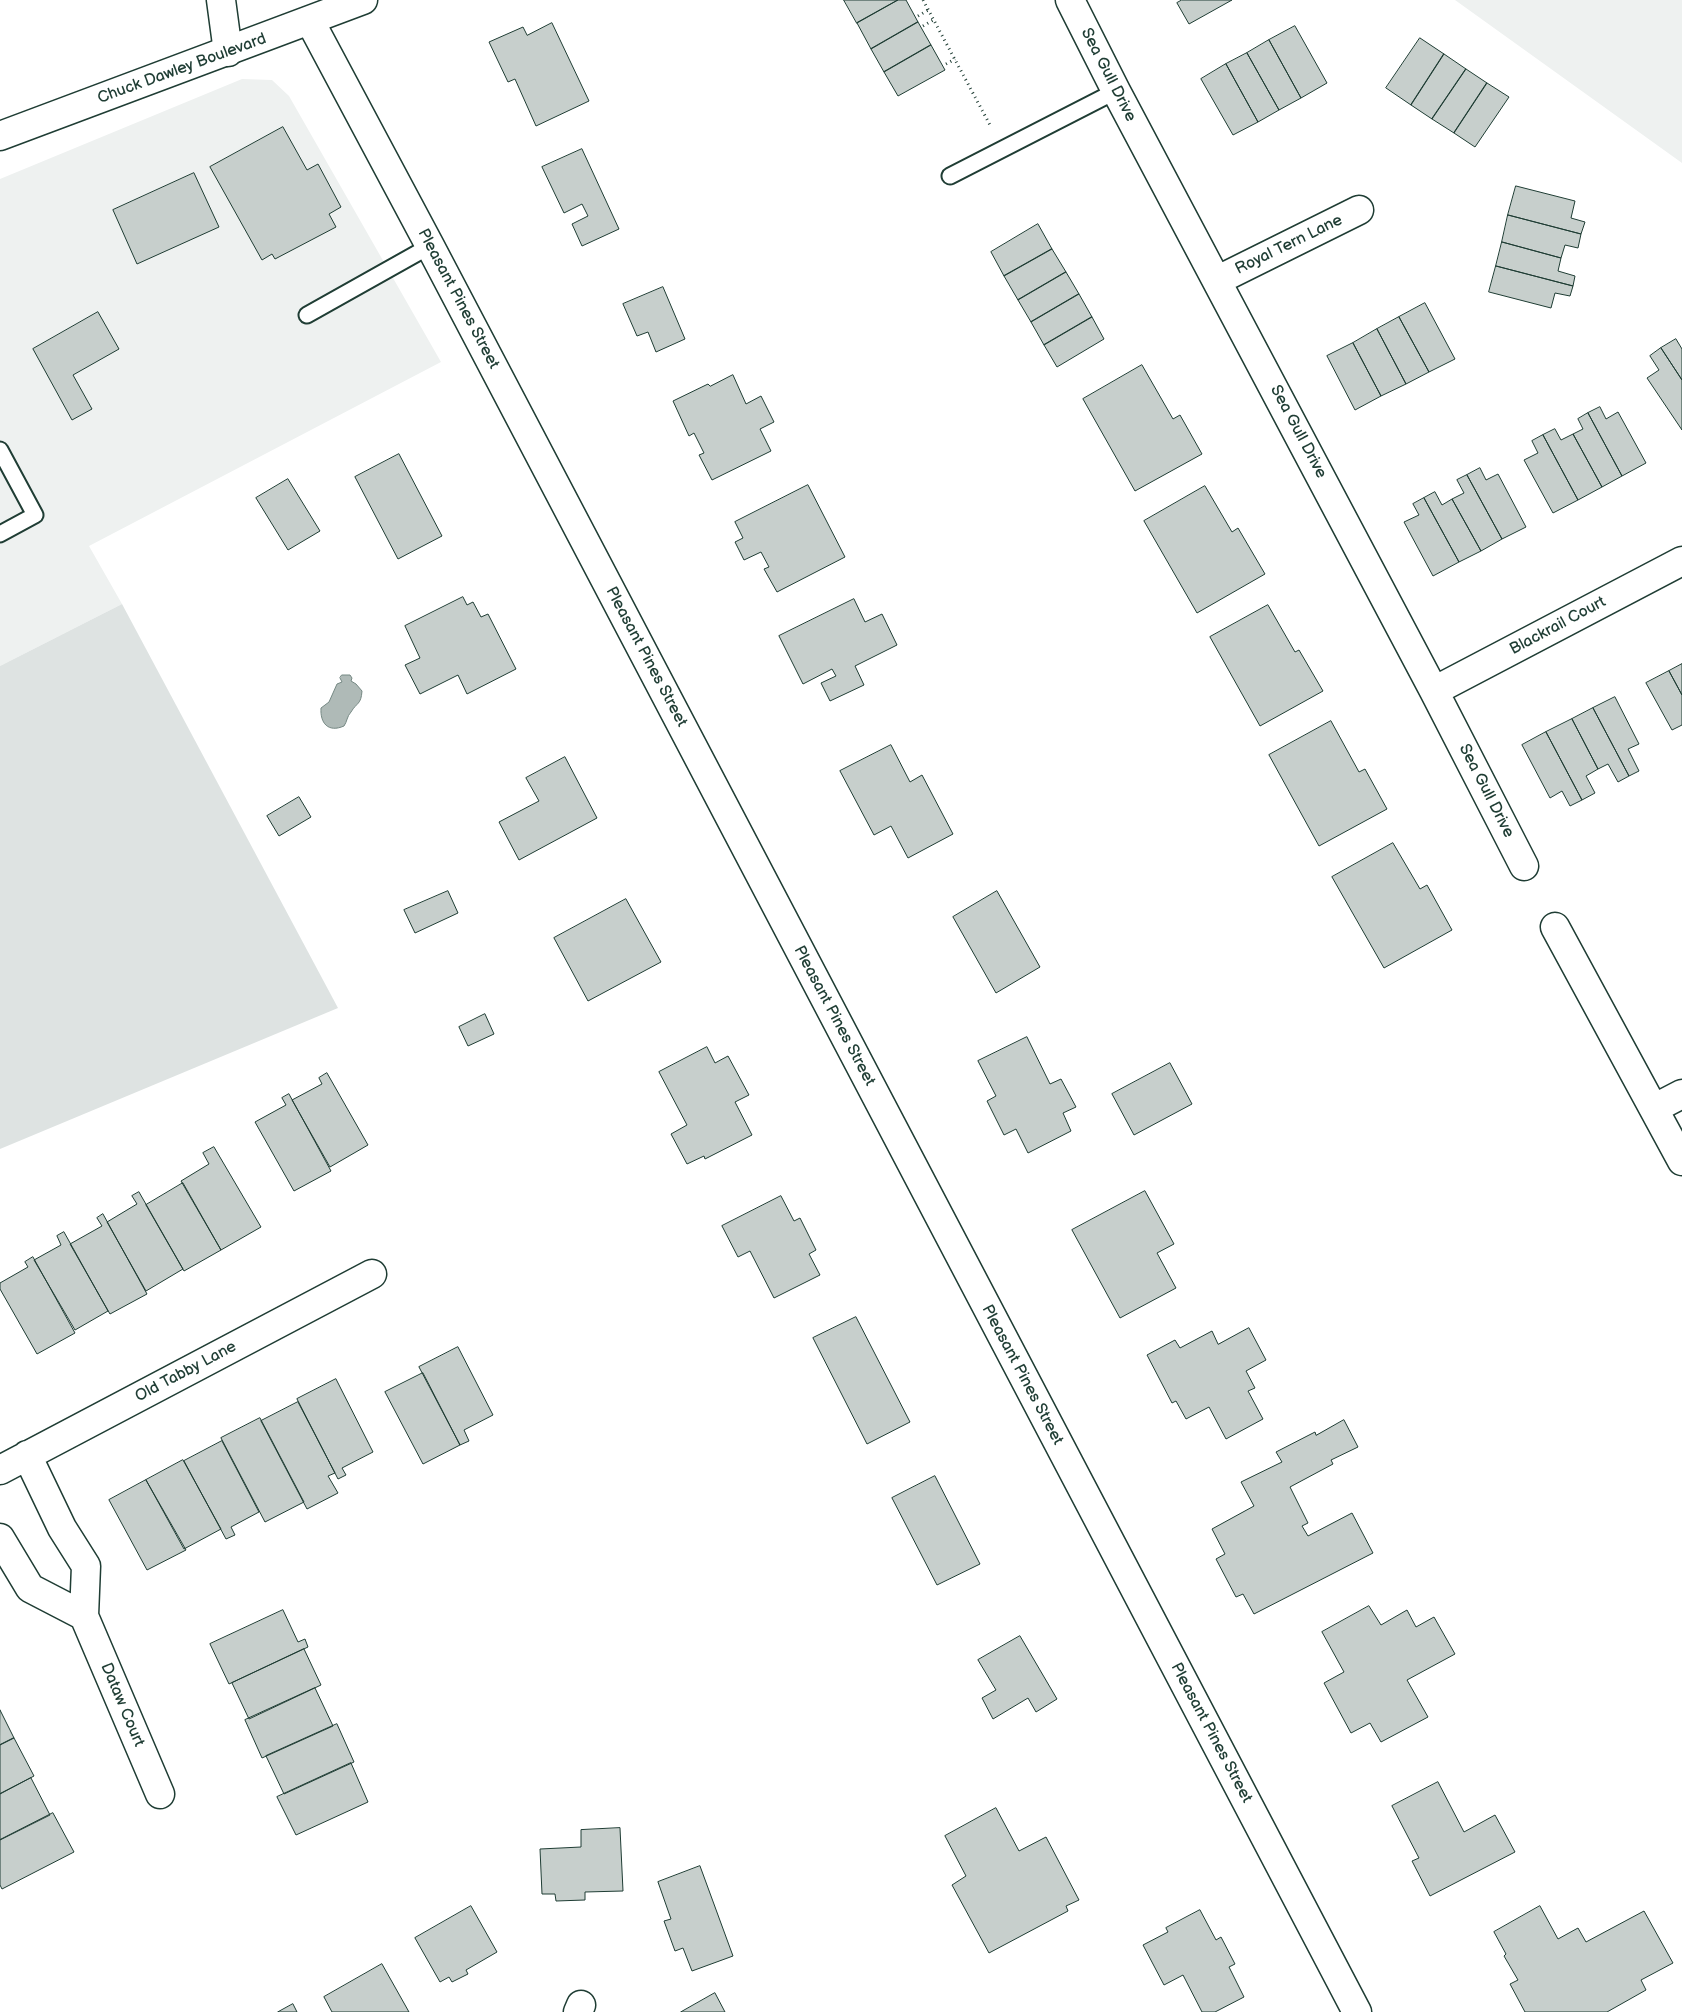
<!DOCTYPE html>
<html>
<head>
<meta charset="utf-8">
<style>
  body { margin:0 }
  canvas { display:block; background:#fff }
</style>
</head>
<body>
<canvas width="1682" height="2012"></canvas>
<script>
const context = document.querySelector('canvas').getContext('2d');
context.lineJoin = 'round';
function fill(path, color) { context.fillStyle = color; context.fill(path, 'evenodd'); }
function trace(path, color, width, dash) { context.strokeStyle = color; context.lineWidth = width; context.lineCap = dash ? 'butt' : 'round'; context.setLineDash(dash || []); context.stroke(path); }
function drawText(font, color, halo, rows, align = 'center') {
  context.font = font + ' "Balsamiq Sans",sans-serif'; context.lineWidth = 4; context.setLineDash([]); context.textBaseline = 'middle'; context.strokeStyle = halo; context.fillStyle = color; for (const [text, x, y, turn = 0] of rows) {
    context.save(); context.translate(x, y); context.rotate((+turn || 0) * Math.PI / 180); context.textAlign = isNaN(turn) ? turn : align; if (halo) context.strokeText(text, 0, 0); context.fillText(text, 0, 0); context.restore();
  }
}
const built = new Path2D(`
  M1455,0H1682V163Z
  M242,79L272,80L289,96L441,362L89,546L122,604L0,666V179Z`);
const green = new Path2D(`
  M122,604L338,1008L0,1149V666Z`);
const water = new Path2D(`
  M342,675H350L352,678L351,681L356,684L362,691C361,705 357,702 351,712C347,716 347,722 344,726C328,733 320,723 321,708L329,702L337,684L342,682L340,678Z`);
const building = new Path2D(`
  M844,0H898L857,23Z
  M898,0H906L918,22L871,49L857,23Z
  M1182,0H1232L1189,24L1177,3Z
  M918,22L931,45L884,72L871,49Z
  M552,23L589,101L536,126L515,79L508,82L489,42L523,27L527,35Z
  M1295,26L1327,83L1301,98L1269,40Z
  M1420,38L1444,54L1411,105L1386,88Z
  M1269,40L1301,98L1279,110L1247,53Z
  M931,45L945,70L898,96L884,72Z
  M1247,53L1279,110L1258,122L1226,64Z
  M1444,54L1466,69L1432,119L1411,105Z
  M1226,64L1258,122L1233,135L1201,79Z
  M1466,69L1487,83L1454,133L1432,119Z
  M1487,83L1509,97L1475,147L1454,133Z
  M283,127L307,170L318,164L341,207L329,214L336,227L275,259L272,254L262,260L210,167Z
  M582,149L619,229L582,246L572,224L588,216L582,204L564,213L542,167Z
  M194,173L219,227L137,264L113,210Z
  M1516,186L1575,201L1571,218L1585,222L1581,234L1508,215Z
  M1508,215L1581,234L1578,248L1565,245L1561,258L1502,242Z
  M1038,224L1052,249L1004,276L991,252Z
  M1502,242L1561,258L1558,271L1575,276L1573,286L1496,266Z
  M1052,249L1066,272L1018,300L1004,276Z
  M1496,266L1573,286L1570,296L1555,293L1551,308L1489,292Z
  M1066,272L1079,294L1031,322L1018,300Z
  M663,287L685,339L656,352L648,332L637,336L623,304Z
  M1079,294L1092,317L1044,345L1031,322Z
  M1425,303L1455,359L1429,372L1399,317Z
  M98,312L119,349L73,375L92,409L72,420L33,349Z
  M1092,317L1104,339L1057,367L1044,345Z
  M1399,317L1429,372L1406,384L1377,329Z
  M1377,329L1406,384L1381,396L1353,343Z
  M1676,339L1682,349V380L1661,348Z
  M1353,343L1381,396L1355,410L1327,356Z
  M1661,348L1682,380V430L1647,378L1659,370L1650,356Z
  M1142,365L1173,419L1180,415L1202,454L1135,491L1083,399Z
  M733,375L746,404L761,396L774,422L760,429L771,451L712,480L699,455L704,453L694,433L689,436L673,401L708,384L710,386Z
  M1600,407L1606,419L1618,412L1646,463L1622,476L1588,413Z
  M1588,413L1622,476L1602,487L1573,434L1583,429L1578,419Z
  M1555,429L1561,440L1573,434L1602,487L1578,500L1543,435Z
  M1543,435L1578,500L1553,513L1524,460L1538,453L1532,441Z
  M399,454L442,536L398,559L355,477Z
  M1480,468L1486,480L1498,474L1526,527L1502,539L1467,475Z
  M1467,475L1502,539L1481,551L1452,499L1464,493L1457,480Z
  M288,479L320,531L288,550L256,498Z
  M808,485L845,557L777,592L764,569L769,567L761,552L744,560L735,542L743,538L735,522Z
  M1205,486L1232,532L1238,528L1265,574L1197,613L1144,521Z
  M1435,492L1442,505L1452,499L1481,551L1459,562L1424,498Z
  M1424,498L1459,562L1433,576L1404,522L1419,515L1413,504Z
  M463,597L467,605L473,602L481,617L488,614L516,669L467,694L458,675L420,694L405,665L420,658L405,626Z
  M854,599L865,622L882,614L897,645L855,666L864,685L830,701L821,683L836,676L832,669L803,684L779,636Z
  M1268,605L1295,652L1299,650L1323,691L1260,726L1210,637Z
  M1682,664V695L1669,671Z
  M1669,671L1682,695V725L1672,730L1646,683Z
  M1615,697L1639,744L1628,749L1639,771L1629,776L1593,708Z
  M1593,708L1629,776L1618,782L1608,764L1598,769L1572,719Z
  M1572,719L1598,769L1586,776L1595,793L1582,800L1546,732Z
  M1331,721L1359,772L1365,769L1387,809L1319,846L1269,755Z
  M1546,732L1582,800L1570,806L1562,791L1550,798L1522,745Z
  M891,745L910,782L922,775L953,834L908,858L891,826L874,835L840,771Z
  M565,757L597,818L519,860L499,822L539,801L526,778Z
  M299,797L311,817L279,836L267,816Z
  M1393,843L1420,889L1427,885L1452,930L1384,968L1332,877Z
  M448,891L458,913L415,933L404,910Z
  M997,891L1040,967L996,993L953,917Z
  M626,899L661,962L588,1001L554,938Z
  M485,1014L494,1034L468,1046L459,1027Z
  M1027,1037L1050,1084L1061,1079L1076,1107L1063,1113L1071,1131L1028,1153L1016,1129L1004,1135L987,1101L996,1096L978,1061Z
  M707,1047L715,1063L728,1056L749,1095L735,1102L752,1135L705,1159L704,1156L687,1164L671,1134L687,1125L659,1072Z
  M1170,1063L1192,1104L1134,1135L1112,1094Z
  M327,1073L368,1145L330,1167L292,1100L322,1084L319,1078Z
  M289,1094L331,1171L294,1191L255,1122L286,1105L282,1098Z
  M214,1147L261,1227L221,1250L181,1181L209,1164L203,1153Z
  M183,1183L221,1250L184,1271L146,1205Z
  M1145,1191L1174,1244L1157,1253L1176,1288L1120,1318L1072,1230Z
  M139,1192L183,1269L146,1291L107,1222L137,1204L132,1196Z
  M781,1196L794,1221L800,1218L816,1250L809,1254L820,1275L774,1298L750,1251L738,1257L722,1226Z
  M103,1214L147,1294L110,1314L70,1244L102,1226L97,1218Z
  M64,1232L108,1311L75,1330L34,1260L61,1245L57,1236Z
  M33,1257L75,1333L37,1354L0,1289V1283L28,1267L25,1262Z
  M856,1317L910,1422L867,1444L813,1338Z
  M1249,1328L1266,1360L1246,1371L1255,1388L1248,1391L1263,1419L1226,1439L1209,1407L1186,1419L1176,1401L1172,1403L1147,1355L1175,1340L1180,1348L1212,1331L1218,1344Z
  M458,1347L493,1415L464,1430L469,1441L460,1445L419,1367Z
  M423,1373L460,1445L423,1464L385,1392Z
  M336,1379L373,1452L342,1468L346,1475L338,1479L297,1399Z
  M298,1402L335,1473L328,1476L338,1493L307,1509L261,1421Z
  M260,1418L304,1502L265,1522L221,1438Z
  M1344,1420L1358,1447L1331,1460L1333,1464L1290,1487L1308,1523L1302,1526L1308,1536L1352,1513L1373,1553L1254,1614L1243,1594L1236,1597L1216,1559L1225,1554L1212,1529L1254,1506L1241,1482L1282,1462L1276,1452L1315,1432L1316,1435Z
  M222,1441L259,1512L231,1527L235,1535L226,1539L184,1461Z
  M183,1460L221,1529L184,1549L146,1480Z
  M935,1476L980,1564L937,1585L892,1498Z
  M146,1480L186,1550L147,1570L109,1500Z
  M1369,1606L1381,1625L1407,1610L1416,1627L1434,1617L1455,1654L1407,1680L1428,1717L1381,1742L1370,1723L1351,1733L1324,1683L1344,1672L1322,1632Z
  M283,1610L298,1642L305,1639L308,1647L229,1684L210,1644Z
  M1020,1636L1057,1699L1036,1712L1028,1698L993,1719L982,1698L996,1690L978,1660Z
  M304,1649L321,1685L249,1719L232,1683Z
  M315,1688L333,1726L262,1758L245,1720Z
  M0,1710L14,1738L0,1745Z
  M337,1724L354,1762L284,1794L266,1756Z
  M14,1738L34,1776L0,1794V1745Z
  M351,1763L368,1802L296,1835L277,1797Z
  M31,1778L50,1815L0,1840V1794Z
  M1438,1782L1464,1832L1495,1815L1515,1852L1430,1896L1412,1861L1419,1858L1392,1806Z
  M996,1808L1019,1851L1046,1837L1079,1900L1066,1906L1068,1911L989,1953L952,1885L966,1876L945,1836Z
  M53,1813L74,1852L2,1889L0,1885V1840Z
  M620,1828L623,1891L585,1892V1900L556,1901L555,1894H542L540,1849L581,1847V1830Z
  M700,1866L733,1956L692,1971L683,1948L675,1951L664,1921L671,1919L658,1882Z
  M471,1906L497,1952L466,1970L468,1974L452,1982L449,1977L440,1982L415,1938Z
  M1540,1906L1558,1939L1578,1928L1586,1942L1644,1911L1673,1963L1641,1980L1646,1990L1607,2012H1525L1510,1984L1518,1980L1504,1956L1506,1954L1494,1932Z
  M1200,1910L1216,1940L1221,1937L1235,1964L1229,1967L1244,1997L1215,2012H1202L1183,1975L1164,1985L1143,1945L1168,1932L1166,1928Z
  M382,1964L409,2012H332L324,1997Z
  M715,1993L725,2012H681Z
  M293,2004L297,2012H278Z`);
const path = new Path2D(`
  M923,0L990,125
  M918,16L928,10
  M923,26L933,20
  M946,64L955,59`);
const service = new Path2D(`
  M950,176L1116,91
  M307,315L430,246
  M0,450L35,515L0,534`);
const minor = new Path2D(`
  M221,0L228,52
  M1070,0L1116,91L1434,691L1524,866
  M310,21L430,246L1357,2012
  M1218,280L1359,210
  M1434,691L1682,561
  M1555,927L1682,1161
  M1655,1108L1682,1094
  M27,1455L62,1528L86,1566L84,1616L160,1794
  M0,1470L372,1274
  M0,1538L30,1588L84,1616
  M578,2012L581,2005`);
const primary = new Path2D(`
  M0,136L363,0`);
const streetNames = [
  ["Chuck Dawley Boulevard",182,69,-20],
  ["Sea Gull Drive",1108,75,63],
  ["Royal Tern Lane",1289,245,-26],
  ["Pleasant Pines Street",458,299,62],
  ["Sea Gull Drive",1298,432,62],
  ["Blackrail Court",1558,626,-28],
  ["Pleasant Pines Street",646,657,62],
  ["Sea Gull Drive",1486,791,63],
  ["Pleasant Pines Street",834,1016,62],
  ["Old Tabby Lane",186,1372,-28],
  ["Pleasant Pines Street",1022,1375,62],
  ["Dataw Court",122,1705,67],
  ["Pleasant Pines Street",1211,1733,62]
];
fill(built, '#eef1f0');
fill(green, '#dee3e2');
fill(water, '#afbab7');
trace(water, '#758883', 1);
fill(building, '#c7cfcc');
trace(building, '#1f3d34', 1);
trace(service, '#1f3d34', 19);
trace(minor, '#1f3d34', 31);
trace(primary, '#1f3d34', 31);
trace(path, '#1f3d34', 3, [1, 4]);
trace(service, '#fff', 15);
trace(minor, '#fff', 28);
trace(primary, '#fff', 28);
drawText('16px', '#1f3d34', '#fff', streetNames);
</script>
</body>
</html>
